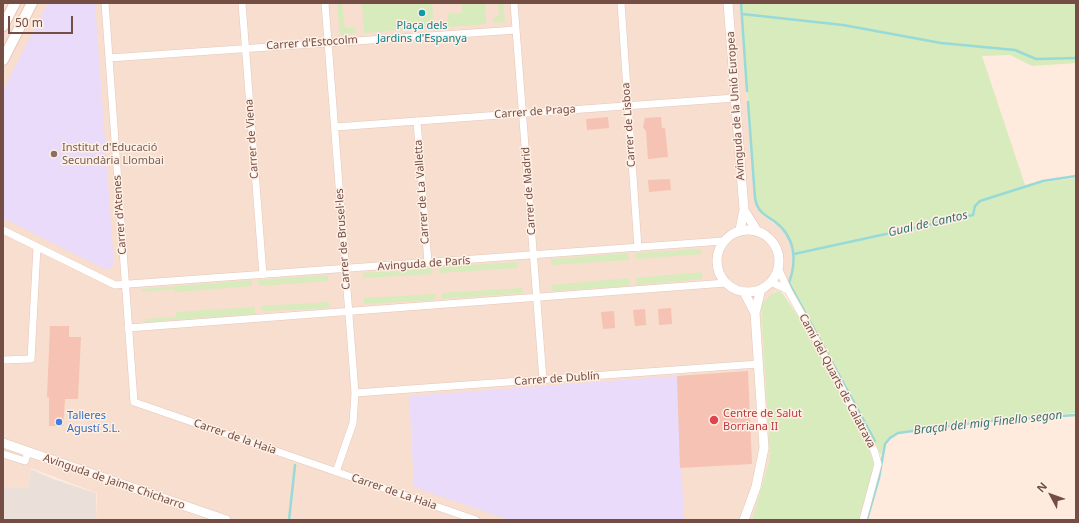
<!DOCTYPE html>
<html>
<head>
<meta charset="utf-8">
<style>
  body { margin:0 }
  #map { position:relative; width:1079px; height:523px; overflow:hidden; background:#feebdd; font-family:"Noto Sans",sans-serif }
  canvas { display:block }
  .frame { position:absolute; inset:0; border:4px solid #744d45; pointer-events:none }
  .north { position:absolute; left:1031px; top:475px; width:40px; height:40px; -webkit-text-stroke:3px #fff0e5; paint-order:stroke; rotate:311deg; font-size:11px; font-weight:700; line-height:16px; text-align:center; color:#744d45 }
  .north::after { content:''; display:block; margin:auto; width:14px; height:18px; background:#744d45; clip-path:polygon(50% 0,100% 100%,50% 72%,0 100%) }
  .scale { position:absolute; left:8px; top:16px; width:65px; height:18px; box-sizing:border-box; border:2px solid #744d45; border-top:0; padding-left:5px; font-size:12px; line-height:14px; white-space:nowrap; color:#744d45; -webkit-text-stroke:3px #fff0e5; paint-order:stroke }
</style>
</head>
<body>
<div id="map">
<canvas width="1079" height="523"></canvas>
<div class="frame"></div>
<div class="north">N</div>
<div class="scale">50 m</div>
</div>
<script>
const context = document.querySelector('canvas').getContext('2d');
context.lineJoin = 'round';
function fill(path, color) { context.fillStyle = color; context.fill(path, 'evenodd'); }
function trace(path, color, width, dash) { context.strokeStyle = color; context.lineWidth = width; context.lineCap = dash ? 'butt' : 'round'; context.setLineDash(dash || []); context.stroke(path); }
function drawText(font, color, halo, rows, align = 'center') {
  context.font = font + ' "Noto Sans",sans-serif'; context.lineWidth = 3; context.setLineDash([]); context.textBaseline = 'middle'; context.strokeStyle = halo; context.fillStyle = color; for (const [text, x, y, turn = 0] of rows) {
    context.save(); context.translate(x, y); context.rotate((+turn || 0) * Math.PI / 180); context.textAlign = isNaN(turn) ? turn : align; if (halo) context.strokeText(text, 0, 0); context.fillText(text, 0, 0); context.restore();
  }
}
const residential = new Path2D(`
  M3,3H740L755,204L763,216L778,226L788,237L792,249L794,261L793,268L789,282L790,285L782,292L775,291L771,294L761,305L770,458L752,520H96L97,493L31,468L28,488L3,487Z`);
const industrial = new Path2D(`
  M31,469L53,479L96,493V520H3V487L28,488Z`);
const education = new Path2D(`
  M48,3H95L114,265L107,270L3,218V90Z
  M677,376L684,520H509L414,487L409,396Z`);
const green = new Path2D(`
  M337,3H342L345,28H355L356,33L340,35Z
  M362,3H432L434,27L364,33Z
  M462,3H485L486,24L448,27L447,14L462,13Z
  M498,3H503L505,22L495,23L493,19L499,15Z
  M741,3H1076V63L1032,66L1010,55L982,56L1025,185L1076,178V413L980,420L898,432C888,438 884,444 881,455L788,284C795,261 798,241 777,224C768,218 760,214 755,203Z
  M701,249V254L636,259L635,253Z
  M628,253L629,260L551,265V259Z
  M517,262V268L440,273L439,267Z
  M432,268L433,274L363,278L362,273Z
  M702,272V279L637,285L636,278Z
  M328,275V281L259,286L258,280Z
  M629,278L630,286L552,291V285Z
  M252,280V286L175,292L174,289L142,292V289Z
  M522,288L523,293L442,299V293Z
  M778,291L783,294L808,331L868,445L874,464L861,520H752L770,458L761,305L771,294Z
  M435,294V300L364,304V298Z
  M329,302L330,308L262,311V306Z
  M255,307V314L145,322V319L176,317V312Z`);
const stream = new Path2D(`
  M741,3L747,91
  M742,14L843,25L941,43L1015,50L1036,59L1076,58
  M748,102L755,198C757,211 764,215 774,221C796,237 797,261 789,283L875,441
  M794,254L973,215L975,206L980,201L1043,181L1076,176
  M289,520L295,465
  M867,520L879,478L885,444L890,438L898,433L987,421L1076,415`);
const building = new Path2D(`
  M608,117L609,128L587,130L586,119Z
  M661,117L662,128H665L668,157L648,159L646,131L643,127L645,118Z
  M670,179L671,190L649,192L648,180Z
  M671,308L672,324L659,325L658,309Z
  M645,309L646,325L635,326L633,310Z
  M614,311L615,328L603,329L601,312Z
  M50,326H69V337H81L78,399H65L63,426H49V397H47Z
  M748,371L752,464L680,468L677,376Z`);
const minor = new Path2D(`
  M105,3L134,402L476,520
  M242,3L263,275
  M325,3L355,393L353,423L336,472
  M514,3L543,380
  M621,3L638,248
  M109,58L516,30
  M417,121L428,263
  M335,127L735,98
  M3,230L115,285L723,241
  M778,268L788,290L820,347L874,450L878,464L863,520
  M771,282L788,290
  M128,328L726,283
  M3,360L31,359L37,247
  M355,393L758,364
  M3,454L25,461L28,452`);
const tertiary = new Path2D(`
  M728,3L744,210L740,230
  M744,210L757,231
  M717 261a31 31 0 1 1 62 0a31 31 0 1 1-62 0Z
  M744,292L755,313
  M3,443L226,520
  M744,520L756,487L764,448L755,313L761,289`);
const secondary = new Path2D(`
  M3,26L15,3
  M3,60L32,3`);
const markers = [
  [422,13,4,"#0f9aa8"],
  [54,154,4,"#8d6e63"],
  [714,420,5,"#e0444e"],
  [59,422,4,"#3f7fe0"]
];
const cultureNames = [
  ["Plaça dels",422,26],
  ["Jardins d'Espanya",422,39]
];
const streetNames = [
  ["Carrer d'Estocolm",312,43,-4],
  ["Avinguda de la Unió Europea",736,106,-94],
  ["Carrer de Praga",535,112,-4],
  ["Carrer de Lisboa",629,125,-94],
  ["Carrer de Viena",252,139,-94],
  ["Carrer de Madrid",529,191,-94],
  ["Carrer de La Valletta",422,192,-94],
  ["Carrer d'Atenes",120,215,-94],
  ["Carrer de Brusel·les",343,239,-94],
  ["Avinguda de París",424,264,-4],
  ["Carrer de Dublín",557,379,-4],
  ["Camí del Quarts de Calatrava",837,381,62],
  ["Carrer de la Haia",235,437,19],
  ["Avinguda de Jaime Chicharro",114,482,19],
  ["Carrer de La Haia",394,492,19]
];
const educationNames = [
  ["Institut d'Educació",62,148],
  ["Secundària Llombai",62,161]
];
const healthNames = [
  ["Centre de Salut",723,414],
  ["Borriana II",723,427]
];
const shopNames = [
  ["Talleres",67,416],
  ["Agustí S.L.",67,429]
];
const waterNames = [
  ["Gual de Cantos",928,224,-13],
  ["Braçal del mig Finello segon",988,423,-6]
];
fill(residential, '#f8dece');
fill(industrial, '#ebdfda');
fill(education, '#e9dbf9');
fill(green, '#d7ebbc');
trace(stream, '#97dad8', 2.5);
fill(building, '#f5c2b3');
trace(minor, '#e4c7bc', 8);
trace(tertiary, '#e4c7bc', 10);
trace(secondary, '#e9c7b9', 12);
trace(minor, '#fff', 7);
trace(tertiary, '#fff', 9);
trace(secondary, '#fff', 10);
for (const [x, y, r, color] of markers) { const dot = new Path2D(); dot.arc(x, y, r, 0, 2 * Math.PI); context.fillStyle = color; context.fill(dot); trace(dot, '#fff0e5', 1.5); }
drawText('11px', '#0d838f', '#fff0e5', cultureNames);
drawText('11px', '#744d45', '#fff0e5', streetNames);
drawText('11px', '#785e54', '#fff0e5', educationNames, 'left');
drawText('11px', '#be3a42', '#fff0e5', healthNames, 'left');
drawText('11px', '#366cbe', '#fff0e5', shopNames, 'left');
drawText('italic 12px', '#357474', '#fff0e5', waterNames);
</script>
</body>
</html>
